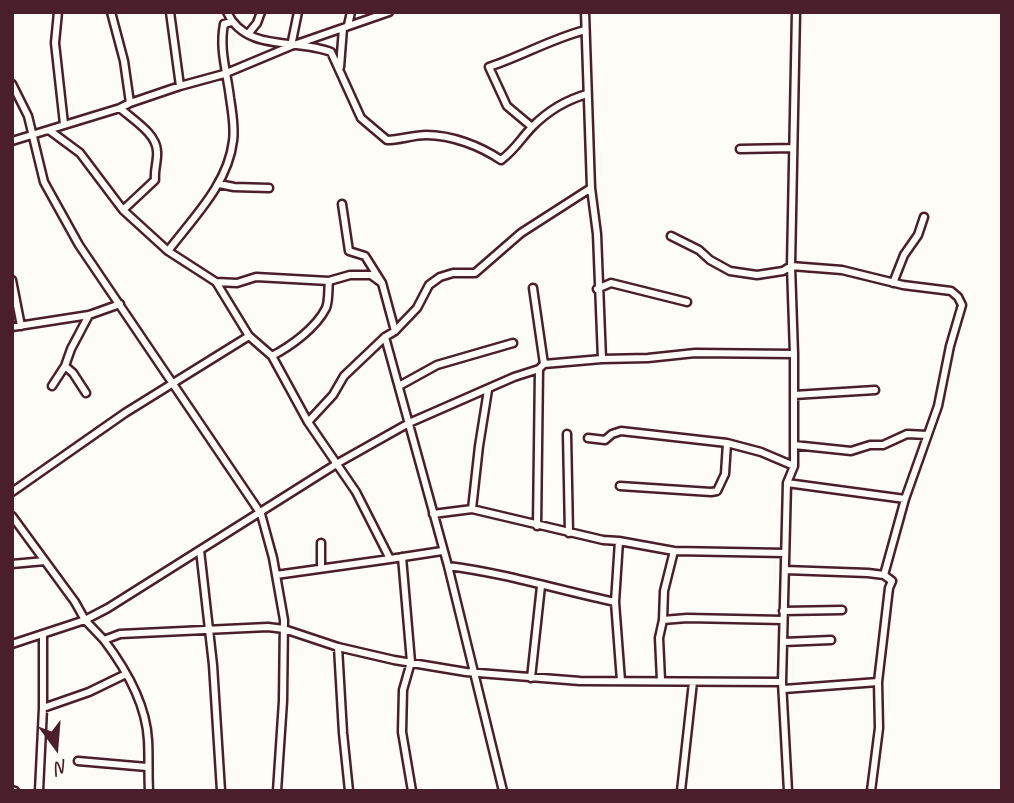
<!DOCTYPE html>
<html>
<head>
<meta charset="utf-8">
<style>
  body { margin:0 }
  #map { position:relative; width:1014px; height:803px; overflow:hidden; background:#fdfcf7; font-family:Caveat,sans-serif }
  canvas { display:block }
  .frame { position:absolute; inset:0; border:14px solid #4a1f2b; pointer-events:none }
  .north { position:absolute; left:21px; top:712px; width:70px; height:70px; -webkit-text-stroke:5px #fdfcf7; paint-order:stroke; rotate:164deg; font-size:19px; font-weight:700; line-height:28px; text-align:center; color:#4a1f2b }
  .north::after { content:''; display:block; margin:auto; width:24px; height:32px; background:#4a1f2b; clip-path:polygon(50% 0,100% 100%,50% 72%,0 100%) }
</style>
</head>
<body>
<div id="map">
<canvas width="1014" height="803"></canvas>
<div class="frame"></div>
<div class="north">N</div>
</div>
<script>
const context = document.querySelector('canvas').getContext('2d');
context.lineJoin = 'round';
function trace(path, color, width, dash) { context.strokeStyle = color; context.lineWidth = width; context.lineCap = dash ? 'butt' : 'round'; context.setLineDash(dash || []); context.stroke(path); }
const minor = new Path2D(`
  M58,12L55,43L64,124
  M111,12L124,61L130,103
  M170,12L180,86
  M227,12C246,53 297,38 331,52L361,118L387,140C400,140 413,135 426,135C452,135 480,146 501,160C516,149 521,138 533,126C548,111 566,100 587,94
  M585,12L591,188L597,234L602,359
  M348,25L351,12
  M248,34L257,23L261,12
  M291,46L298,12
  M340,67L343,28
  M12,84L28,116L44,182L79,245L261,514L273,558L284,620L283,701L277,791
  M120,108C133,120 156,133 157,151C158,160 154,169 155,180L123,210
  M532,127L507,106L489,67C522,56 551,39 585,30
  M49,130L80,153L123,210L168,251L216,282L249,336L272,356L308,422L356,492L390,559L442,551
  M12,141L120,108L130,103L180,86L224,74L291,46L389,12
  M740,149L793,148
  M219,184L234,187L269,188
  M342,204L349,251L365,256L382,283L395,331
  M671,236L699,250L710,260L730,271L757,275L783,271L791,266L842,270L903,285L951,291L958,297L962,305L950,346L938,406L905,499L884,575
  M168,251C193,218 228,184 233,141C235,128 232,111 230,98C227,72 219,50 224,24L231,22
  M12,280L21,326
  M216,282L237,283L256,277L329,281L350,275H371L382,283
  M893,283L904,255L918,235L924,217
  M533,288L544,364
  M597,289L611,283L687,302
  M12,327L89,315L120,304
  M385,337L448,566L503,791
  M272,356C291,346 316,328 326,308C329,301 328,289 329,281
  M52,386L65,366
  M399,386L437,365L513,343
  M86,393L73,373L65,366L71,349L89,315
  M794,395L875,390
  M308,422L333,395L344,376L385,337L395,331L417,308L429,285L440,277L453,273H475L521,233L591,188
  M567,434L569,533
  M588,438L605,440L612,434L621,431L727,443L761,452L794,466
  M794,445L851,451L870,445H883L907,434L927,435
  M787,483L905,499
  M620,486L711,492L717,491L725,474L727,443
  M12,492L125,413L249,336
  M472,509L479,446L488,390
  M433,514L472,509L603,540L619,541L674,551L785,553
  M12,516L75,602L85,620L104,640L120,634L268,627L284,629L338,647L394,660L466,672L580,681L782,682
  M537,526L539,369
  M619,541L615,602L621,681
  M321,543V568
  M200,550L213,665L221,791
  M402,557L411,662L403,690L402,732L412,791
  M12,564L45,561
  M448,566C504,573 559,590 615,602
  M785,570L868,573L884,575L892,581L889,588L878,682L879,728L871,791
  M276,575L390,559
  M783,611L842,610
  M663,620L687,618L783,620
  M104,640C126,669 146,703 148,740C149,757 148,774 149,791
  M783,642L831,640
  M12,644L85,620L108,608L338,463L409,423L514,377L539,369L544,364L602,359L648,358L695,353L794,354
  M338,647L343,733L349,791
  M531,678L541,586
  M661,680L659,638L663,620L664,591L674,551
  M784,689L878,682
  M43,708L89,692L126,674
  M78,761L147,767
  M12,790L15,791
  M39,791L43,708V634
  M681,791L693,682
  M788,791L782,682L787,483L794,466V354L791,266L796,12`);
trace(minor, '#4a1f2b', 11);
trace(minor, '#fdfcf7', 6);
</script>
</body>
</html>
